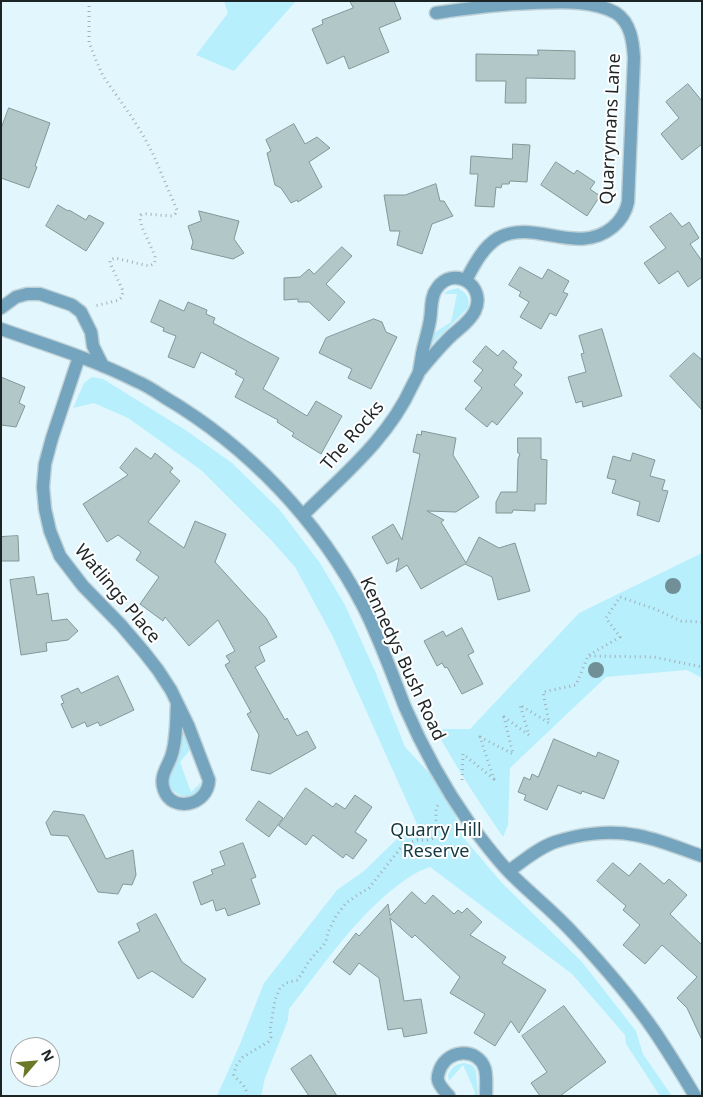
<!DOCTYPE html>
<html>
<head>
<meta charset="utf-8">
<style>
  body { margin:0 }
  #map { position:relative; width:703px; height:1097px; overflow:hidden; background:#e2f7fd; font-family:"Noto Sans",sans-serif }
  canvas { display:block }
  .frame { position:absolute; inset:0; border:2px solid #1c2426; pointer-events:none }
  .north { position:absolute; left:10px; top:1037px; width:50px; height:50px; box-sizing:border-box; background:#fff; border:1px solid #a4a7a8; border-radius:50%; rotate:63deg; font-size:14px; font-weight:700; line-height:20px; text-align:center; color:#1c2426 }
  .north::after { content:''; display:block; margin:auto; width:18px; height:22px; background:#6b7927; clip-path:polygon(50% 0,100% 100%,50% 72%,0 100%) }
</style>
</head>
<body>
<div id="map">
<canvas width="703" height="1097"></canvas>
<div class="frame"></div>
<div class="north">N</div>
</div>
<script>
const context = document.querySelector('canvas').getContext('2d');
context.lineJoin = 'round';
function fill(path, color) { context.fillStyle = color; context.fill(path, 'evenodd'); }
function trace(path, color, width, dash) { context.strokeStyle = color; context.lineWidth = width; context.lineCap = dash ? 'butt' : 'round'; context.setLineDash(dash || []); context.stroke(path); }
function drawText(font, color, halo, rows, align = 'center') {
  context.font = font + ' "Noto Sans",sans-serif'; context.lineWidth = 4; context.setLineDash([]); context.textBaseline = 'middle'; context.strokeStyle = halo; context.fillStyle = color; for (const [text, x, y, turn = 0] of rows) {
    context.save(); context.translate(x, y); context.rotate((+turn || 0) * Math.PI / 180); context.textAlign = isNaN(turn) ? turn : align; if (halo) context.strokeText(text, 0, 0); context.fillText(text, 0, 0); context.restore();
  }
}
const green = new Path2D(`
  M224,1H296L234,71L196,55L228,13Z
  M458,288C467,293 470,298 468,308L431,345L434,333L451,322L457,294H444L447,291Z
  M92,377L103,379L187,431L232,463L279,509L320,563L345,605L375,671L405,747L449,794L462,836L502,883L582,962L636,1031L643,1054L672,1096H660L626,1044L625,1035L572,974L430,867C416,872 409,877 397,886C354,919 323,966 289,1009L288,1020L265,1078L261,1096H217L240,1044L264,983L337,890L364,871L399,837L417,824L333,637L295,567L271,540L201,470L128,418L94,403L73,408L84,383Z
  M702,553V678L687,670L606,677L510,768L508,825L503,837C479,802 456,767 435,729H470L579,613Z
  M183,731L190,750L180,762L191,792L201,782L198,791L192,797C181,797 167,792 169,777C170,768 177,756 180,747C181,742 182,736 183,731Z
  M464,1063L472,1065L476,1070L478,1096H474L475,1092L463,1065L449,1081L448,1075C452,1067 455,1064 464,1063Z`);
const building = new Path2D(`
  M350,1H394L401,19L379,28L389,52L349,69L344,56L327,64L312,29L323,24L322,20L353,8Z
  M538,50L575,51V79L526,78V103H505L506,81H476V54L538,55Z
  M688,84L702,101V144L682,160L661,134L679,118L666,102Z
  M9,108L50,123L35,166L37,167L29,188L1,178V129Z
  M294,124L305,144L317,137L330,148L309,162L322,187L298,202L297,200L291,203L281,188L275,185L267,153L271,151L266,140Z
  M513,144L530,145L527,182L510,181L509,184H502L501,188L496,187L494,207L475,206L478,174H470L471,156L512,159Z
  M556,162L574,174L577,170L595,182L590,189L600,196L587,216L541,185Z
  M436,184L440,201H444L453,216L432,224L422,254L397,245L400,231H390L384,195H405Z
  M58,205L68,211L69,210L86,220L89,215L104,223L86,251L46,226Z
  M199,211L239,221L234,239L244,253L233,259L191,249L193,242L188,226L201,221Z
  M671,213L682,227L689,222L699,238L690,244L702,261V277L688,287L678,271L659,284L644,263L666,248L650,227Z
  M342,247L352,256L326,284L345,302L329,321L309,302H298V299L284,300V278L300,277L309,269L314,274Z
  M520,267L542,279L548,269L569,281L563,292L568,294L556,316L550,313L541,329L520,317L529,302L519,296L521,292L509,285Z
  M160,300L184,311L188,302L207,310L206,314L215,318L213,323L279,358L263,389L307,416L316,401L342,416L321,454L292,436L294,433L277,422L278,420L235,397L244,379L235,374L237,371L201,352L194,368L168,357L176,336L163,331L164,328L151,322Z
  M374,319L382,322L386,332L397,337L371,389L348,378L352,369L319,353L326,338Z
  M602,329L622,396L583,407L582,401L576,403L568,377L586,372L581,354L584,353L579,336Z
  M486,346L498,356L503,350L517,362L513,368L522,375L514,385L523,393L497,425L492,421L487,427L465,409L482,388L474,381L483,370L473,362Z
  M694,353L702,360V410L670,376Z
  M1,377L25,387L19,403L25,406L16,427L1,425Z
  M422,431L456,438L453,455L479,497L456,512L427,511L444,520L441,522L466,563L479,537L499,548L515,543L530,591L498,600L492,577L465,564L421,589L407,565L396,572L399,558L387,564L372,537L393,524L402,540L420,454L413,452L417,434L421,435Z
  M518,438H541V459L547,460L546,504H535V511L513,510L512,513H496V502L501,492H517L518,459L520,454L518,453Z
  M136,448L151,459L155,453L173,468L170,472L180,481L148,522L184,548L195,521L226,534L215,562L266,618L277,637L259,647L265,661L255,667L285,720L287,718L297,736L307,731L316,748L270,774L251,770L259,735L247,714L251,712L225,665L230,662L226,656L235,651L218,620L189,646L165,617L163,621L140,604L159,577L136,560L141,552L118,535L107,542L83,504L128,475L120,468Z
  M633,453L655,460L650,476L665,480L662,490L668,491L659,522L637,515L640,502L612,493L616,480L607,478L613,456L630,461Z
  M18,536L19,561H1V537Z
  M34,577L37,595L48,593L52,621L67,619L78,631L68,640L46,643L47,651L21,655L10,580Z
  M462,628L474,652L468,655L483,684L462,694L447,667L445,668L442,663L437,666L424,641L443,631L446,636Z
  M118,676L134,710L100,726L98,722L87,727L85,722L72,728L61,704L64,703L61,696L78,688L81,693Z
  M554,739L596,757L598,752L619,761L604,799L582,791L581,794L558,785L547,810L524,800L526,795L518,792L524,777L530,780L532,774L538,777Z
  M306,788L333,807L336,803L345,809L355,795L372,807L355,832L367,840L353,859L346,854L343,858L313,835L306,845L279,826Z
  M259,801L283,818L269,837L246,820Z
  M54,811L84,815L106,859L133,850L136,875L132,885L123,884L118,894L98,892L68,836L51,835L46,823Z
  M243,843L256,877L251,879L260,904L228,916L225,908L216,911L213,900L201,905L193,882L213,874L211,870L225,865L220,852Z
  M613,863L629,876L640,863L664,884L669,879L687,895L670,914L702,945V1040L687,1008L677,998L697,977L662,945L645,964L623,945L640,925L623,910L626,906L597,881Z
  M412,892L425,904L433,895L454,914L458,910L462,913L467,908L482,922L470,935L506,957L502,963L546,990L519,1033L511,1021L495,1046L474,1033L485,1014L450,993L460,977L415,935L412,938L390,918L404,1001L421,999L427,1033L404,1037L402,1028L388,1030L379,978L359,963L350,975L333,962L356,933L359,936L388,904L390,915Z
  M156,914L182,962L206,979L193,998L152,971L138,979L118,942L140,931L137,924Z
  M564,1006L606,1062L560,1096H540L531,1083L547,1072L522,1036Z
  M311,1055L337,1096H309L291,1069Z`);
const path = new Path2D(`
  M89,1V42L95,58L103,76L131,116L144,137L153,154L177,210L175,214L172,216L146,214L141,215L140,219L142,227L155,256V261L154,264L149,266L115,258L110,260V263L123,291L122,297L119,300L95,306
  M589,655L620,637L606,618L620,597L655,609L681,621L702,622
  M462,780L463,754L494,779L480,737L513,754L504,717L529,735L520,705L549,723L543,692L576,685L588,656L654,657L702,667
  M247,1096C247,1086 239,1082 234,1075L236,1066L243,1057L268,1042L271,1037L270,1030L275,1000L280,988L286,983L297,980L301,975L308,963L315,954L323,946L326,940L328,932L336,916L346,903L359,894L369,888L403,845L417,840H427L434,838L436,834V808L438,805`);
const lane = new Path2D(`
  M1,308L16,297L27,294H40L72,305L81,312L91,332L93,346L103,366`);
const street = new Path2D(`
  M436,13C469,8 501,4 534,3C561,2 593,0 616,13C631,23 633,42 634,58L628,202C626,212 621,220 613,227C577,257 535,218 498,238C483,247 474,265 466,280
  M1,329C46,345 93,359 136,381C146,385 155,391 164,397C249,447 319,521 364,608C380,640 392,674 405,707C423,749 444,787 470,824C483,841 496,859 511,874C531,894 554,912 573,933C602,964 631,997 655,1032C669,1053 682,1074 695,1096
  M79,357L52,438L45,464L43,487L45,509L50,531L60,556L83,586L121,625L144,652L158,670L171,690L188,725L209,780C208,806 172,813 164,790C159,777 167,768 171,757C177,740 176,721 177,703
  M303,515C343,475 388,439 412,386C414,382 417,377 419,372C420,366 421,360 422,354C424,343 428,332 430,320C432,309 430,297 437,288C453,265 487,285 475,311C470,322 457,330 449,338C438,349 428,361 419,372
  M509,871C523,861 538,848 555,842C579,834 609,830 635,835C656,838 681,849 702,856
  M449,1096C445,1091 439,1086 438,1080C437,1076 439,1072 440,1069C448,1049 478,1047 485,1069C487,1077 486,1087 486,1096`);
const trees = [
  [673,586],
  [596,670]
];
const streetNames = [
  ["Quarrymans Lane",611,129,-87],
  ["The Rocks",353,436,-49],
  ["Watlings Place",117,594,50],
  ["Kennedys Bush Road",402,659,65]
];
const parkNames = [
  ["Quarry Hill",436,831],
  ["Reserve",436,852]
];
fill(green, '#b8effd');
fill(building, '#b2c7c7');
trace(building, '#829797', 1);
trace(lane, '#bed1d6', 15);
trace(street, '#bed1d6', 15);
trace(path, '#a0b0b5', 3, [1, 4]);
trace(lane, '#75a4bf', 12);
trace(street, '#75a4bf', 12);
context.fillStyle = '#708f96';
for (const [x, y] of trees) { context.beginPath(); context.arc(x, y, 8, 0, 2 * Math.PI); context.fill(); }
drawText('18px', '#1c2426', '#fff', streetNames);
drawText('18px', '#133a42', '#fff', parkNames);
</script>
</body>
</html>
